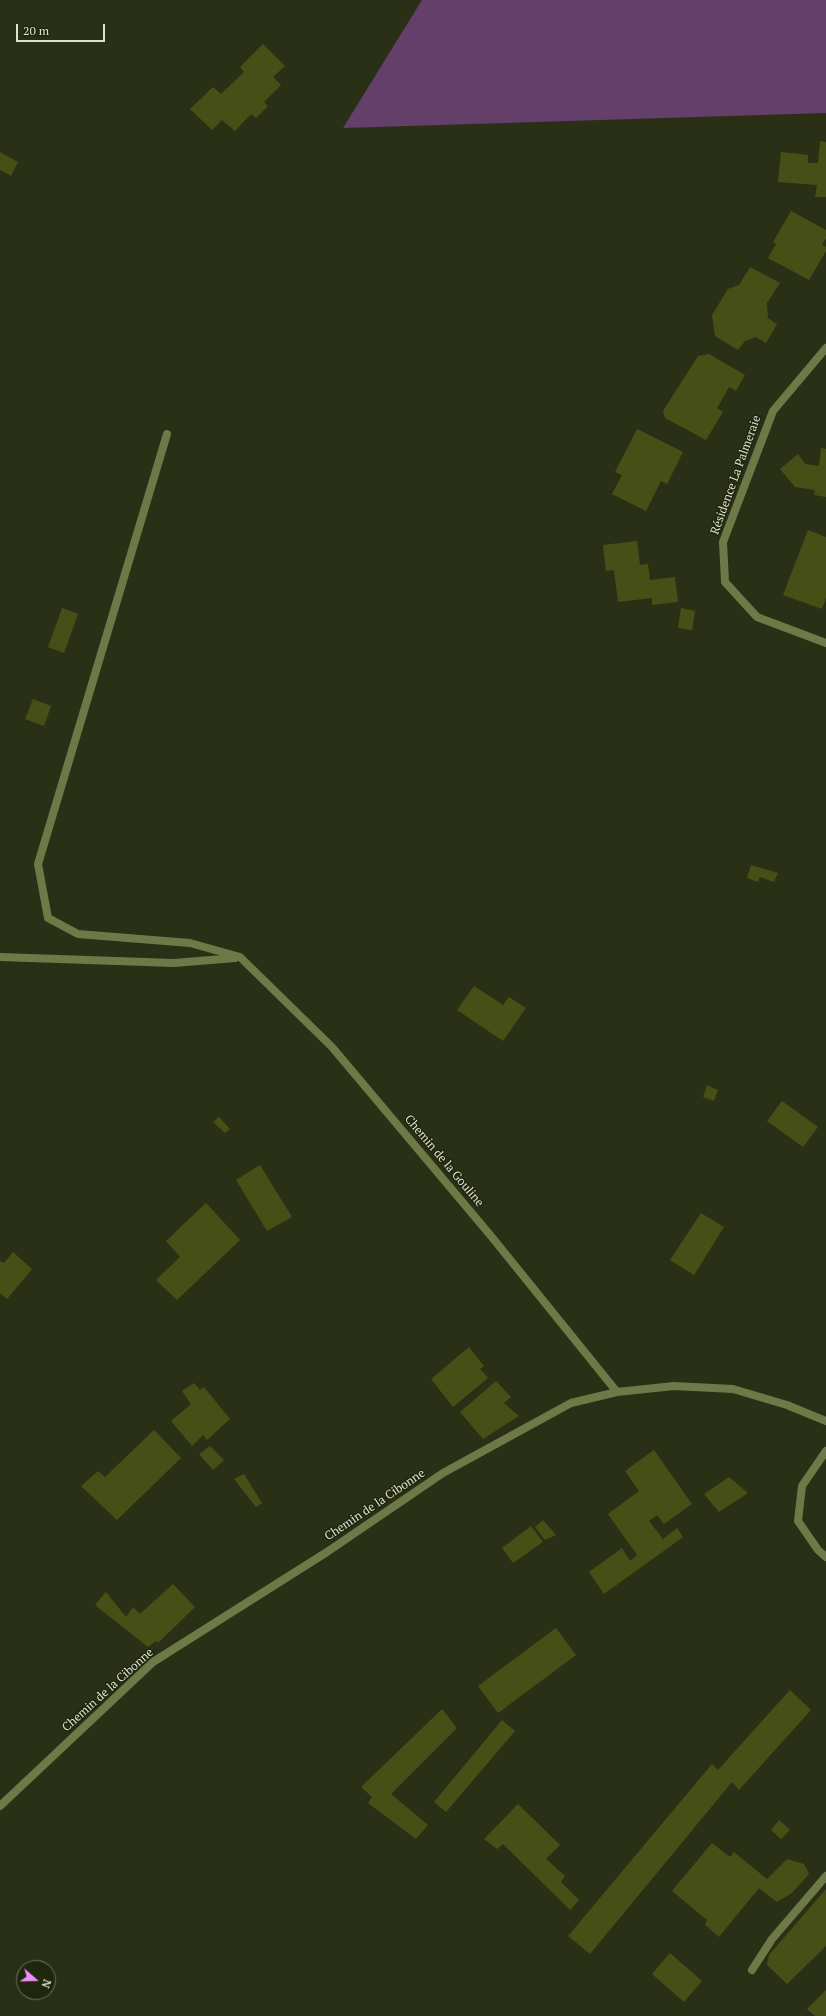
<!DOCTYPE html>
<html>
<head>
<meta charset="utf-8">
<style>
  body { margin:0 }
  #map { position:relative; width:826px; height:2016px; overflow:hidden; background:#2a3016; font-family:"PT Serif",serif }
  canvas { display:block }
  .north { position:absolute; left:16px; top:1960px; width:40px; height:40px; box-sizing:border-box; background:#20260c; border:1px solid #6c715b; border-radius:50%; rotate:110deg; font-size:11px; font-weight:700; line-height:16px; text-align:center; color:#dde1d2 }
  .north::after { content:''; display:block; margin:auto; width:14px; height:18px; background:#eb8dfc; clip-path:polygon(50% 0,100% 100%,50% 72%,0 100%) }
  .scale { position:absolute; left:16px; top:24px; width:89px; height:18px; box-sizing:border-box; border:2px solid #dde1d2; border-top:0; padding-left:5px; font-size:12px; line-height:14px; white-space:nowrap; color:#dde1d2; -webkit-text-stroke:3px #20260c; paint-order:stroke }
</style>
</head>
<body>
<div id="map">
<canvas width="826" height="2016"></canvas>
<div class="north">N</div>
<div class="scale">20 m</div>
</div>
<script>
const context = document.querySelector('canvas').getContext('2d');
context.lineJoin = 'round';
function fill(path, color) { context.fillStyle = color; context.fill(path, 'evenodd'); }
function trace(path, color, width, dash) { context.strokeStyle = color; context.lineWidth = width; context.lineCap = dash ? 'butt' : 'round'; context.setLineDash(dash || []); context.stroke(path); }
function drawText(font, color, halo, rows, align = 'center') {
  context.font = font + ' "PT Serif",serif'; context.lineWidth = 3; context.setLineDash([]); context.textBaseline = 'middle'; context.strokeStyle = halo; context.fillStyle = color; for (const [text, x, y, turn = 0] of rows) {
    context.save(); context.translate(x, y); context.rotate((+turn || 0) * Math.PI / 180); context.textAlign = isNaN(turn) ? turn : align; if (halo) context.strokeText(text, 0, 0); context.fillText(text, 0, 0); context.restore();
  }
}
const green = new Path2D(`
  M422,0H826V113L343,128Z`);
const building = new Path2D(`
  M263,44L285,66L273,77L281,85L264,102L268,106L256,118L251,114L235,131L222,120L212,130L190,109L213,87L221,94L244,72L240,67Z
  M820,141L826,142V197H815L817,185L778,182L781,152L808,155V163H818Z
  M0,152L18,162L11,176L0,170Z
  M791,211L826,230V238L822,245L826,247V251L809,280L768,258L776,244L773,242Z
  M750,267L780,283L767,303L768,318L777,324L766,343L756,337L745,341L738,350L715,336L712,315L728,289L739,285Z
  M709,354L745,375L736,391L729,387L717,408L723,412L706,440L665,418L663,411L698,356Z
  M637,429L683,452L667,484L661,481L646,511L612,494L622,475L615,472Z
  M821,448L826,449V497L814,495L815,490L795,487L780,469L798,454L805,464L819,466Z
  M808,530L826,537V598L822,609L783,595Z
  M637,541L640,565L648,564L650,580L675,577L678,602L652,605V598L618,602L614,570L606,571L603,545Z
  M62,608L78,614L64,653L48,647Z
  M681,608L695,611L692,630L678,628Z
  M33,699L51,706L44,726L25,719Z
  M751,865L778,873L774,882L760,877L758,882L747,878Z
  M474,986L503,1005L509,997L526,1008L503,1041L457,1010Z
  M707,1085L718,1090L714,1101L703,1097Z
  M782,1101L818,1127L803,1147L767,1121Z
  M219,1117L230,1129L225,1133L213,1122Z
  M260,1165L292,1217L267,1231L236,1180Z
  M206,1203L240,1240L177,1300L156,1280L180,1257L166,1241Z
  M701,1213L724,1227L694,1275L670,1260Z
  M13,1252L32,1269L7,1299L0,1293V1261L4,1263Z
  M469,1347L484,1366L480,1369L488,1378L453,1407L431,1379Z
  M496,1381L511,1397L504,1403L519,1416L483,1439L460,1412Z
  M194,1383L200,1390L204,1387L230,1419L207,1440L203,1435L192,1446L171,1421L191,1404L182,1391Z
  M154,1430L181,1458L117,1520L81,1486L98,1471L105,1477Z
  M210,1446L224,1460L213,1470L199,1454Z
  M654,1450L692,1504L664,1524L657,1515L649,1521L663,1539L677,1528L683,1537L604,1594L589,1572L622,1548L630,1561L637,1555L608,1514L639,1491L625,1471Z
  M244,1474L262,1503L256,1507L234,1479Z
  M729,1477L748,1493L719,1512L704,1494Z
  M543,1520L556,1535L545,1540L535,1527Z
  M531,1526L543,1542L513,1563L502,1548Z
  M173,1584L195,1607L158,1643L156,1641L148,1647L95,1605L106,1592L126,1617L133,1607L140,1614Z
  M556,1628L576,1655L498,1713L478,1686Z
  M790,1690L811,1710L739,1790L732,1782L590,1954L568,1936L712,1764L718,1770Z
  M442,1709L457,1728L391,1794L428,1825L416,1839L368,1803L372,1797L361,1787Z
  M502,1720L515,1731L446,1812L434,1802Z
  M518,1804L560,1845L546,1859L565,1876L561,1882L579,1900L570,1910L503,1844L497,1849L484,1839Z
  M779,1820L790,1830L781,1839L771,1830Z
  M712,1843L730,1857L734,1852L767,1879L787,1859L804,1864L809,1874L792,1893L777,1902L759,1888L719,1937L705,1925L707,1920L672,1891Z
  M826,1889V1946L787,1984L767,1965L769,1955Z
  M670,1953L702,1981L684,2002L652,1974Z
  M826,1990V2016H815L807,2009Z`);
const street = new Path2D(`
  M826,348L773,411L723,542L725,582L757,617L826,643
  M167,434L38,864L48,918L78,934L190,943L240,957L332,1047L491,1236L617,1392
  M0,957L174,963L235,958
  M826,1451L802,1486L798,1521L818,1550L826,1557
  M0,1806L153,1662L327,1552L443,1473L571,1403L617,1392L674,1386L733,1389L787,1405L826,1421
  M752,1970L772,1939L826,1876`);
const streetNames = [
  ["Résidence La Palmeraie",736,475,-70],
  ["Chemin de la Gouline",444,1161,50],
  ["Chemin de la Cibonne",375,1505,-34],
  ["Chemin de la Cibonne",108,1690,-42]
];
fill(green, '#633f6a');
fill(building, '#465016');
trace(street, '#6e7947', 8);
drawText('12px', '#dde1d2', '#20260c', streetNames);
</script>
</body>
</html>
